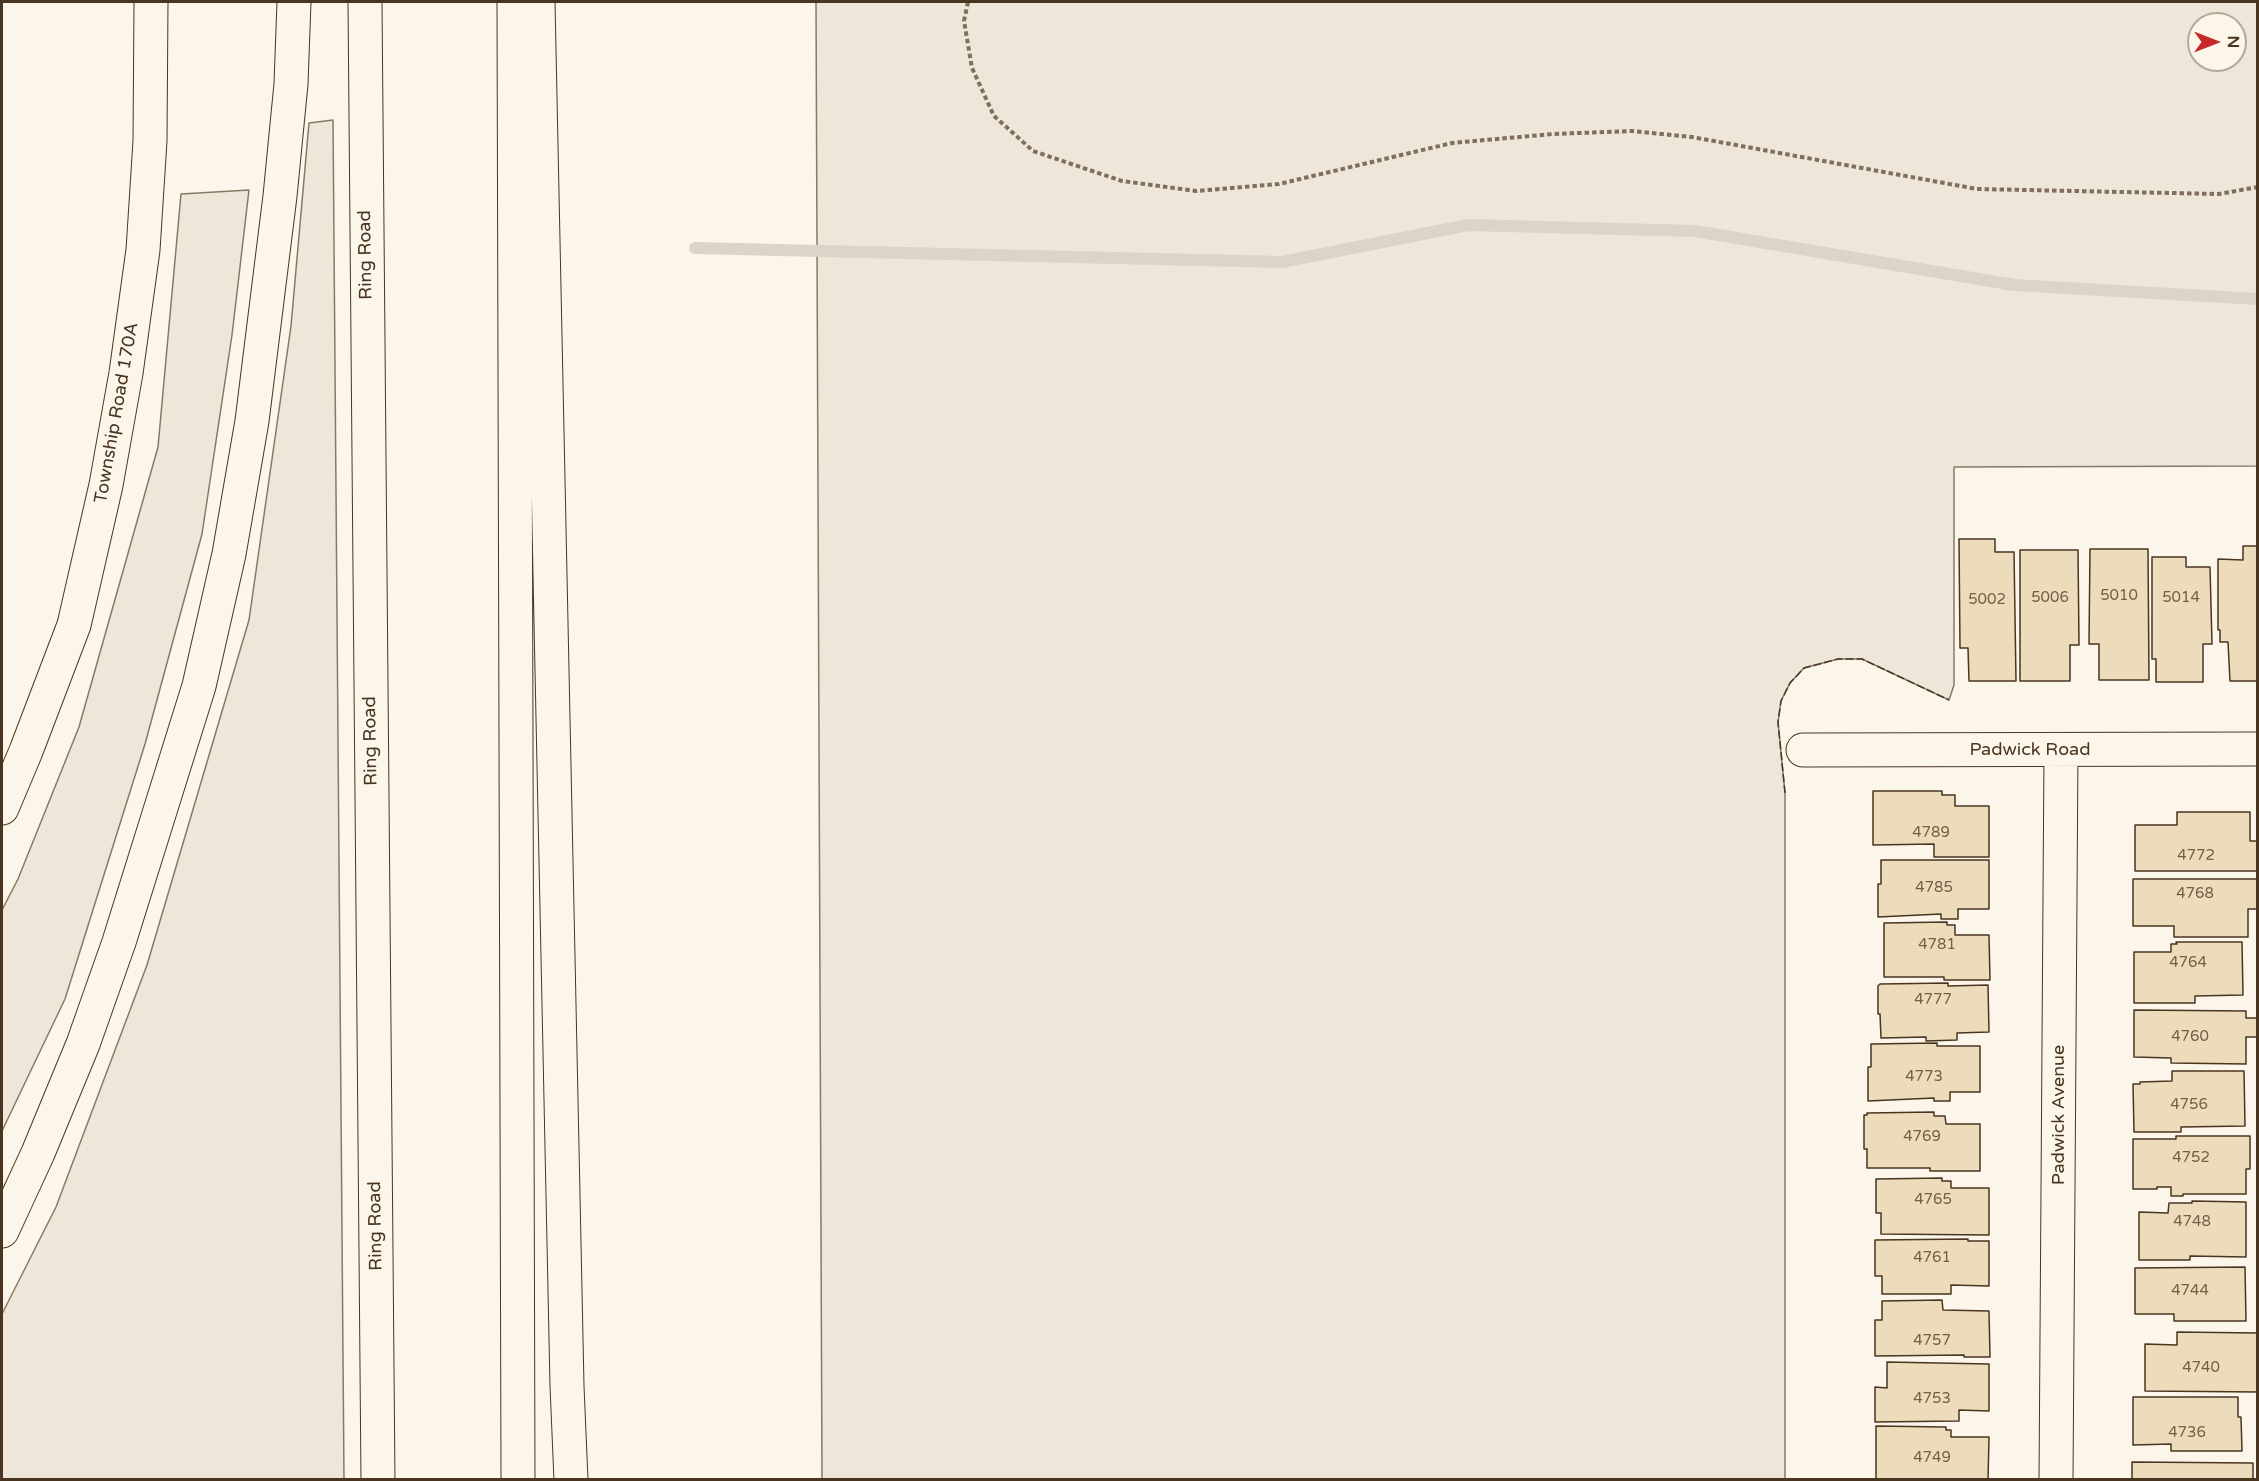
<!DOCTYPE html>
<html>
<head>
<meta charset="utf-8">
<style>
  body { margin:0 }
  #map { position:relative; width:2259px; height:1481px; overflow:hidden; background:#fbf6e9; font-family:"Varela Round",sans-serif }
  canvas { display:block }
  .frame { position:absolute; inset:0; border:3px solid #4a3520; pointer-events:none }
  .north { position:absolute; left:2187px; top:12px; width:60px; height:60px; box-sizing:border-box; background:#fbf6e9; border:2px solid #b4a999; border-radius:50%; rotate:90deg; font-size:16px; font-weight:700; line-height:24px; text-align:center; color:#4a3520 }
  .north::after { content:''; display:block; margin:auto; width:21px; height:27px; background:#c62828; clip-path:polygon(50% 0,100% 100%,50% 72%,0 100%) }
</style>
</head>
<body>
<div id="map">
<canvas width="2259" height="1481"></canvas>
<div class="frame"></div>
<div class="north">N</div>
</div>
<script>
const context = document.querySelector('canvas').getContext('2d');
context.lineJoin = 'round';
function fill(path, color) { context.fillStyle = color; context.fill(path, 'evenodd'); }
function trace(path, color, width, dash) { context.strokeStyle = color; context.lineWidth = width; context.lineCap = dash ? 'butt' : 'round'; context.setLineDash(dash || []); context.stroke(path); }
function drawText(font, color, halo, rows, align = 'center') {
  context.font = font + ' "Varela Round",sans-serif'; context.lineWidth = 4.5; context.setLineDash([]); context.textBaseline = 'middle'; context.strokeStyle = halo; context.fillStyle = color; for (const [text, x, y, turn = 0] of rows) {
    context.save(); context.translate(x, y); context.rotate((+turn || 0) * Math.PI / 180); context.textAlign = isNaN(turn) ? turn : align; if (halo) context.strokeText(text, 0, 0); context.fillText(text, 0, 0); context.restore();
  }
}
const green = new Path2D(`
  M816,2H2257V466L1954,467V685L1949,700L1862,659H1838L1804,668L1790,683L1781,701L1778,722L1785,793V1479H822ZM2199,24H2235V60H2199Z
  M333,120L344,1479H2V1314L56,1207L147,965L249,620L291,326L309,123Z
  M249,190L232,335L202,534L145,744L65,999L2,1131V910L18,879L79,727L158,447L181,194Z`);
const stream = new Path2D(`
  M695,248L1282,262L1468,225L1695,231L2014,285L2258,299`);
const building = new Path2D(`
  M1959,539H1995V552H2014L2016,681H1969L1968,648H1960Z
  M2243,546H2258V681H2230L2228,642H2220V630H2218V559L2243,560Z
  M2090,549H2148L2149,680H2099V644H2089Z
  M2020,550H2078L2079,645H2070V681H2020Z
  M2152,557H2186V567H2210L2212,644H2203V682H2156V659H2152Z
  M1873,791H1942V795H1955V806H1989V857H1934V844L1873,845Z
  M2177,812H2250V841H2258V871H2135V825H2177Z
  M1881,860H1989V909H1958V919H1941V914L1878,917V884H1881Z
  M2133,879H2258V909H2248V937H2174V926H2133Z
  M1947,922V925H1955V935H1989L1990,980H1944V977H1884V923Z
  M2176,942H2242L2243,995L2195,996V1003H2134V952H2171V944H2177Z
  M1948,983V986L1988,985L1989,1032L1957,1033V1040L1926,1041V1037L1881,1038L1880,1014H1878V986L1880,984Z
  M2134,1010L2246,1011V1018H2258V1037H2246V1064L2171,1063V1058L2134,1057Z
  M1937,1043V1046H1980V1092H1950V1101H1934V1098L1868,1101V1067H1871V1044Z
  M2172,1071H2244L2245,1126L2181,1127V1132H2134L2133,1084H2140V1082L2172,1081Z
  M1934,1112V1116H1945L1946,1124H1980V1171H1930V1168H1867V1149H1864V1115H1867V1113Z
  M2176,1136H2250V1169H2246V1194H2183V1196H2171V1187H2157V1189H2133V1139H2176Z
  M1942,1178V1181H1951V1188H1989V1235L1881,1234V1213H1876V1179Z
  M2192,1201L2246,1202V1257L2190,1256V1260H2139V1212L2168,1213L2169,1203H2192Z
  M1968,1239V1241H1989V1286L1951,1285V1294H1882V1276H1875V1240Z
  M2245,1267L2246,1321H2174V1314H2135V1268Z
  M1942,1300L1943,1310L1989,1311L1990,1357H1964V1355L1875,1356V1320H1882V1301Z
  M2177,1332L2258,1333V1392L2145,1391V1344L2177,1345Z
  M1887,1362L1989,1364V1411L1959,1410V1421L1875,1422V1387L1887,1388Z
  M2133,1397H2238V1417H2241L2242,1451H2171V1444L2133,1445Z
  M1876,1426L1946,1427V1430H1951V1437H1989L1988,1480H1876Z
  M2132,1462L2253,1463V1480H2132Z`);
const path = new Path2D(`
  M968,2L964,21L972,68L994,116L1033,151L1122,181L1196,191L1279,184L1452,143L1553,134L1632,131L1692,137L1977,189L2219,194L2258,187`);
const street = new Path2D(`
  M1803,750L2258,749
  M2,808L26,751L74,625L106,485L126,373L143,250L150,141L151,2
  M2056,1480L2061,750`);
const highway = new Path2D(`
  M365,2L378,1480
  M514,2L518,1480
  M538,2L567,1386L571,1480
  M2,1231L38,1153L83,1044L119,942L199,686L229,554L252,421L280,196L291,84L294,2`);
const fence = new Path2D(`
  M1785,793L1778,722L1781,701L1790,683L1804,668L1838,659H1862L1949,700`);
const numberNames = [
  ["5010",2119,596],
  ["5006",2050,598],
  ["5014",2181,598],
  ["5002",1987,600],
  ["4789",1931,833],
  ["4772",2196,856],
  ["4785",1934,888],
  ["4768",2195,894],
  ["4781",1937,945],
  ["4764",2188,963],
  ["4777",1933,1000],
  ["4760",2190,1037],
  ["4773",1924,1077],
  ["4756",2189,1105],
  ["4769",1922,1137],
  ["4752",2191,1158],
  ["4765",1933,1200],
  ["4748",2192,1222],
  ["4761",1932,1258],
  ["4744",2190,1291],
  ["4757",1932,1341],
  ["4740",2201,1368],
  ["4753",1932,1399],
  ["4736",2187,1433],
  ["4749",1932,1458]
];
const streetNames = [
  ["Ring Road",366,255,-91],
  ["Township Road 170A",117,413,-80],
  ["Ring Road",371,741,-91],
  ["Padwick Road",2030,750],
  ["Padwick Avenue",2059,1115,-90],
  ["Ring Road",376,1226,-91]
];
fill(green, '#ede6d9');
trace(green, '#887966', 1.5);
trace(stream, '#dcd4c6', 12);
fill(building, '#ecdcbc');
trace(building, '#4a3520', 1.5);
trace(street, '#4a3520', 35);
trace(highway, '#4a3520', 35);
trace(path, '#7f6f5c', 4, [4.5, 3]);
trace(street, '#fbf6e9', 33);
trace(highway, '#fbf6e9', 33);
trace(fence, '#4a3520', 1.5, [8, 3]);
drawText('15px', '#725f47', null, numberNames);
drawText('18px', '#4a3520', '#fbf6e9', streetNames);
</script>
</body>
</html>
